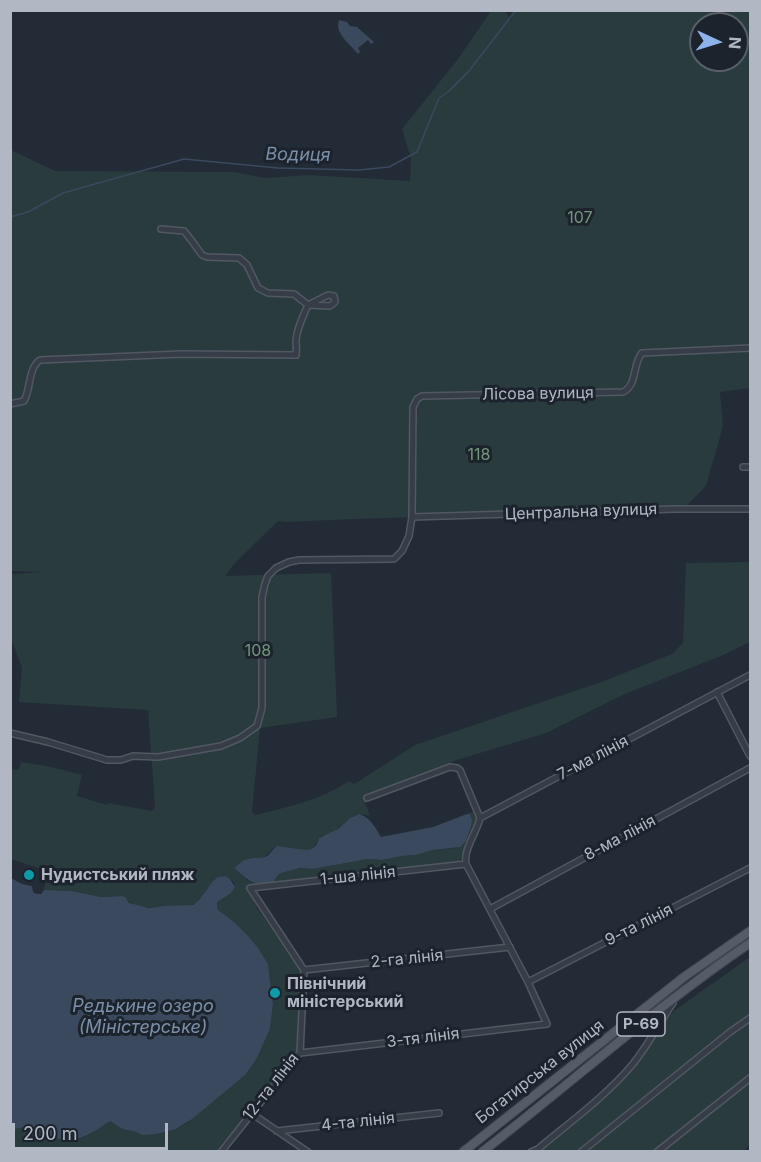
<!DOCTYPE html>
<html>
<head>
<meta charset="utf-8">
<style>
  body { margin:0 }
  #map { position:relative; width:761px; height:1162px; overflow:hidden; background:#232b36; font-family:Inter,sans-serif }
  canvas { display:block }
  .frame { position:absolute; inset:0; border:12px solid #b2b8c3; pointer-events:none }
  .north { position:absolute; left:689px; top:12px; width:60px; height:60px; box-sizing:border-box; background:#1c232c; border:2px solid #585f68; border-radius:50%; rotate:94deg; font-size:16px; font-weight:700; line-height:24px; text-align:center; color:#b2b8c3 }
  .north::after { content:''; display:block; margin:auto; width:21px; height:27px; background:#8eb2ec; clip-path:polygon(50% 0,100% 100%,50% 72%,0 100%) }
  .scale { position:absolute; left:12px; top:1123px; width:156px; height:27px; box-sizing:border-box; border:3px solid #b2b8c3; border-top:0; padding-left:8px; font-size:18px; line-height:21px; white-space:nowrap; color:#b2b8c3; -webkit-text-stroke:4px #1c232c; paint-order:stroke }
</style>
</head>
<body>
<div id="map">
<canvas width="761" height="1162"></canvas>
<div class="frame"></div>
<div class="north">N</div>
<div class="scale">200 m</div>
</div>
<script>
const context = document.querySelector('canvas').getContext('2d');
context.lineJoin = 'round';
function fill(path, color) { context.fillStyle = color; context.fill(path, 'evenodd'); }
function trace(path, color, width, dash) { context.strokeStyle = color; context.lineWidth = width; context.lineCap = dash ? 'butt' : 'round'; context.setLineDash(dash || []); context.stroke(path); }
function drawText(font, color, halo, rows, align = 'center') {
  context.font = font + ' Inter,sans-serif'; context.lineWidth = 6; context.setLineDash([]); context.textBaseline = 'middle'; context.strokeStyle = halo; context.fillStyle = color; for (const [text, x, y, turn = 0] of rows) {
    context.save(); context.translate(x, y); context.rotate((+turn || 0) * Math.PI / 180); context.textAlign = isNaN(turn) ? turn : align; if (halo) context.strokeText(text, 0, 0); context.fillText(text, 0, 0); context.restore();
  }
}
const green = new Path2D(`
  M515,10L750,11V388L720,392L723,426L706,486L683,509L353,519L286,522L278,521L234,564L225,576L331,573L337,717L260,728L252,812L255,815C287,807 321,800 349,781L354,784L415,745L604,681L672,654L683,643L686,563L750,562V642L723,655L625,694L546,733L457,760L363,798L370,815C365,815 361,814 356,815C342,820 339,834 321,836L312,850H307L277,846C266,851 269,861 251,858L235,866L247,880L268,883L248,888L257,908L301,970L297,1052L235,1132C226,1137 222,1143 217,1151H11V1131C30,1120 49,1137 69,1140C83,1141 99,1129 110,1121L130,1131L157,1134L176,1129L187,1123L257,1058L270,1029L273,1004L268,964L233,921L218,910L217,908V902L230,894L235,884C216,860 207,897 194,904C187,907 177,906 170,906C149,906 139,913 122,896L101,897L72,891L44,890L47,871L11,859V769L15,770L19,769L21,762L47,766L82,775L77,796L107,805L108,803L152,811L155,807L148,710L19,702L22,668L11,638V574L44,572L11,571V150L55,171L234,172L265,178L309,175L410,181L411,159L402,129L458,59L491,11H505L511,20ZM701,24H737V60H701Z
  M475,811C481,828 468,845 460,860L457,863L273,883L277,876L281,873L300,868L313,869L368,859L382,860L402,856L416,855L433,850L456,848L466,841L471,827L470,815L467,814Z
  M750,957V1144L744,1151L536,1152L606,1096L627,1072L662,1023L675,1010Z`);
const water = new Path2D(`
  M339,20L347,22L350,26L357,27L374,42L371,44L368,40L358,48L360,52L358,54C350,44 334,33 339,20Z
  M359,814C370,817 375,827 381,837L433,827L467,814H470L472,820L471,827L466,841L460,847L433,850L416,855L402,856L382,860L368,859L313,869L300,868L281,873L277,876L273,883C253,885 249,882 235,868V867C239,864 243,860 248,859C254,857 261,859 267,856C272,853 272,849 277,846L307,850C315,849 317,845 319,838L338,829L350,818Z
  M226,876L230,879L235,887L230,894L217,902V907L218,910L233,921L248,936L258,948L268,964L273,1004L270,1029L257,1058L245,1075L192,1119L176,1129L157,1134L142,1135C136,1131 130,1131 123,1129C118,1127 115,1124 110,1121C97,1130 85,1139 69,1140C47,1141 33,1119 11,1131V878L22,884L32,886L33,892L36,894H41L44,890L72,891L101,897L122,896L125,897L129,903L149,908L163,906L193,905L199,900L213,881L218,877Z`);
const stream = new Path2D(`
  M10,217L28,212L63,193L184,159L278,168L359,170L389,167L417,152L439,98L448,92L469,71L516,10`);
const minor = new Path2D(`
  M10,404L24,401C31,389 28,368 40,360L181,354L296,355C297,349 296,345 296,340C297,328 303,316 308,305L330,306L335,302L334,296L328,295L308,305L294,294L268,293L258,288L247,265L239,258L207,257L202,255L192,241L184,231L161,229
  M743,467H750
  M412,517L675,509H750
  M717,692L750,756
  M10,733L48,742L107,760H121L133,756L158,757L221,746L240,738L257,726L262,708V597L265,584L268,576L276,568L289,562L299,560L394,559L402,551L409,536L412,517L413,407L417,399L422,396L623,392C638,385 632,364 642,353L750,348
  M367,798L450,767L457,768L460,770L480,818
  M490,909L750,768
  M304,970L510,947
  M528,982L750,868
  M300,1053L547,1024L528,982L466,864C463,850 477,832 480,818L750,675
  M251,1113L308,1152
  M277,1131L439,1113
  M221,1152L300,1053L304,970L250,888L466,864
  M531,1152L538,1149C570,1122 605,1097 632,1065C648,1046 659,1023 673,1003
  M581,1152L730,1032L750,1018
  M657,1152L750,1078`);
const primary = new Path2D(`
  M463,1152L684,977L750,931
  M482,1152C571,1083 657,1006 750,943`);
const markers = [
  [29,875,6,"#0f9aa8"],
  [275,993,6,"#0f9aa8"]
];
const shields = [
  [641,1024,48]
];
const shieldNames = [
  ["Р-69",641,1024]
];
const parkNames = [
  ["107",580,218],
  ["118",479,455],
  ["108",258,651]
];
const streetNames = [
  ["Лісова вулиця",538,394,-1],
  ["Центральна вулиця",581,512,-2],
  ["7-ма лінія",593,758,-28],
  ["8-ма лінія",620,838,-28],
  ["1-ша лінія",358,876,-6],
  ["9-та лінія",639,925,-27],
  ["2-га лінія",407,959,-6],
  ["3-тя лінія",423,1038,-7],
  ["Богатирська вулиця",540,1072,-38],
  ["12-та лінія",271,1087,-52],
  ["4-та лінія",358,1122,-6]
];
const poiNames = [
  ["Нудистський пляж",41,875],
  ["Північний",287,984],
  ["міністерський",287,1002]
];
const waterNames = [
  ["Водиця",298,155,1],
  ["Редькине озеро",143,1007],
  ["(Міністерське)",143,1028]
];
fill(green, '#293b3c');
fill(water, '#3a495e');
trace(stream, '#3a495e', 1.5);
trace(minor, '#525862', 8);
trace(primary, '#404750', 10);
trace(minor, '#373d47', 5);
trace(primary, '#555c67', 8);
for (const [x, y, r, color] of markers) { const dot = new Path2D(); dot.arc(x, y, r, 0, 2 * Math.PI); context.fillStyle = color; context.fill(dot); trace(dot, '#1c232c', 2); }
for (const [x, y, w] of shields) { const box = new Path2D(); box.roundRect(x - w / 2, y - 12, w, 24, 4.5); context.fillStyle = '#1c232c'; context.fill(box); trace(box, '#b2b8c3', 1.5); }
drawText('bold 15px', '#b2b8c3', null, shieldNames);
drawText('16px', '#72967b', '#1c232c', parkNames);
drawText('16px', '#b2b8c3', '#1c232c', streetNames);
drawText('bold 16px', '#b2b8c3', '#1c232c', poiNames, 'left');
drawText('italic 18px', '#7c8fa9', '#1c232c', waterNames);
</script>
</body>
</html>
